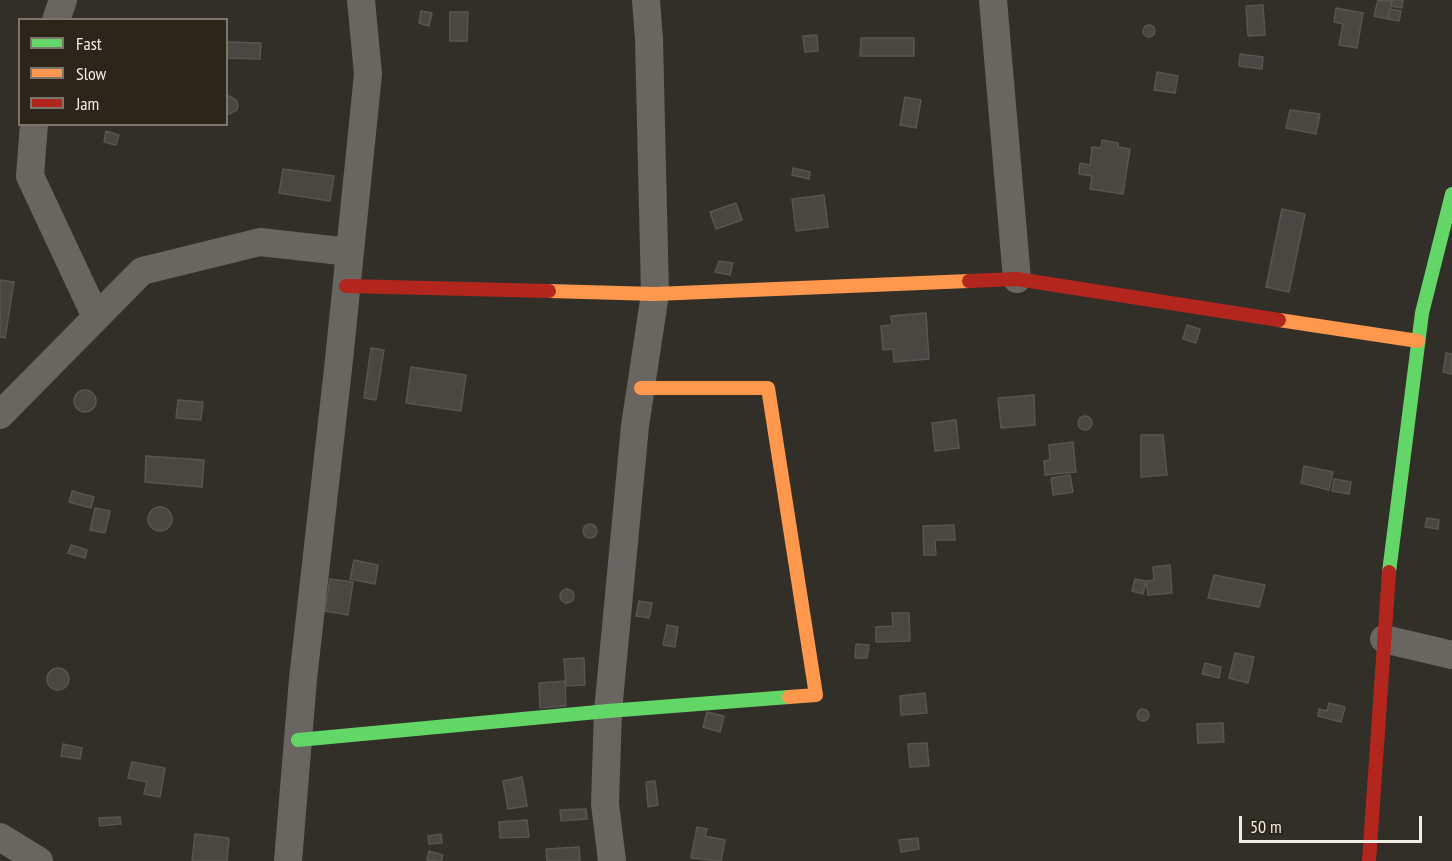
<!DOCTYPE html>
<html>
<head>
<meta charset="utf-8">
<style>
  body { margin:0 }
  #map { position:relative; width:1452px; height:861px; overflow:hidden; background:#322f28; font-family:"PT Sans Narrow",sans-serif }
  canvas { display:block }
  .legend { position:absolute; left:18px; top:18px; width:210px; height:108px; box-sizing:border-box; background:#2c261a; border:2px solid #7a766b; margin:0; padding:8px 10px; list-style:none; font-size:18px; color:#f0ede5 }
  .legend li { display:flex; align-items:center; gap:12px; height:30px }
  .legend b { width:30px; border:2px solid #7a766b }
  .scale { position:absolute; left:1239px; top:816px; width:183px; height:27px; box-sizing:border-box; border:3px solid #f0ede5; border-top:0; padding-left:8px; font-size:18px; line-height:21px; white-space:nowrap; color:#f0ede5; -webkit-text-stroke:4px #2c261a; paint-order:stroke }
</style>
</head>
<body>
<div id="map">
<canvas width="1452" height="861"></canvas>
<ul class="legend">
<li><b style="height:8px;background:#63d668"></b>Fast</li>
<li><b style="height:8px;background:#ff974d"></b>Slow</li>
<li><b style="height:8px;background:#b3261e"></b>Jam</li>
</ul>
<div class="scale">50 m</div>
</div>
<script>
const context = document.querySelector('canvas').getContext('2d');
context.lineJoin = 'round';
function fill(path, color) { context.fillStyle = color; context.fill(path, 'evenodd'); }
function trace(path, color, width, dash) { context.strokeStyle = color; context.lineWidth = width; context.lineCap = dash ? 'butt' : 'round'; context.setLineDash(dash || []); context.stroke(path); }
const building = new Path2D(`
  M1378,0L1392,1L1388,19L1374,16Z
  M1392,0H1403L1402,8L1391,6Z
  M1263,5L1265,35L1248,36L1246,6Z
  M1336,8L1363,13L1357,48L1339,45L1343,24L1334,22Z
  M1390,9L1401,11L1399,21L1388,19Z
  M421,11L432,13L429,26L419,23Z
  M450,12H468L467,41H450Z
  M1143 31a6 6 0 1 1 12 0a6 6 0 1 1-12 0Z
  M817,35L818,51L805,52L803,36Z
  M861,38H914V56H860Z
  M226,42L261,43L260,59L226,58Z
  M1240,54L1263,57L1262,69L1239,66Z
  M1157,72L1178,76L1175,93L1154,90Z
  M229,96L236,100L238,105L237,110L229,114L226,113V97Z
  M905,97L921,100L916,128L900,125Z
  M1290,110L1320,114L1316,134L1286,128Z
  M106,131L119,135L116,145L104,142Z
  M1102,140L1118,143V147L1130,149L1123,194L1090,189L1092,176L1079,174L1080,163L1090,165L1092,147L1101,148Z
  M793,168L810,172L809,179L792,175Z
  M283,169L334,176L330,201L279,193Z
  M824,195L828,227L796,231L792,199Z
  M736,203L742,220L716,229L710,212Z
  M1282,209L1305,214L1289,292L1266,287Z
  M719,261L733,263L730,275L715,272Z
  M0,280L14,282L5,338L0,337Z
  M926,313L929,359L894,362L893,349L883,350L881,326L892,325L891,316Z
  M1187,325L1200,329L1196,343L1183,339Z
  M371,348L384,350L376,400L364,398Z
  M1446,353L1452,354V374L1443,372Z
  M411,367L466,375L461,411L406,403Z
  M74 401a11 11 0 1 1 22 0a11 11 0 1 1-22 0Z
  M1034,395L1035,425L1001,428L998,398Z
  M178,400L203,402L201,420L176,418Z
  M1078 423a7 7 0 1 1 14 0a7 7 0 1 1-14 0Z
  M956,420L959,448L935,451L932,423Z
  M1141,435H1163L1167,475L1141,477Z
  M1073,442L1076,472L1045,475L1044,461L1050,460L1049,445Z
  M146,456L204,460L202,487L145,482Z
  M1304,466L1333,472L1329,490L1301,483Z
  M1070,475L1073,492L1053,495L1051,478Z
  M1334,479L1351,482L1349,494L1332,491Z
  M72,491L94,497L91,508L69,502Z
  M148 519a12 12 0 1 1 24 0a12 12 0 1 1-24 0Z
  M95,508L110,511L105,533L90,530Z
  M1427,518L1439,520L1438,529L1425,527Z
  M583 531a7 7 0 1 1 14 0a7 7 0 1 1-14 0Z
  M954,525L955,540H935L936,555H924L923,526Z
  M71,545L87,550L85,558L68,553Z
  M354,560L378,565L375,584L350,579Z
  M1170,565L1172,593L1148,595L1146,581L1154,580L1153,567Z
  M1214,575L1265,585L1259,607L1208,598Z
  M330,579L353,582L348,615L325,611Z
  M1135,579L1146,581L1143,594L1132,591Z
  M560 596a7 7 0 1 1 14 0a7 7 0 1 1-14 0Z
  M639,601L652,603L649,618L636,616Z
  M892,613H909L910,641L876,642V627L893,626Z
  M667,625L678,627L675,647L663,645Z
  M856,644L869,645L867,658H855Z
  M1235,653L1254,657L1248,683L1229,678Z
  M584,658L585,685L566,686L564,659Z
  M1205,663L1221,667L1219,678L1202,674Z
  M47 679a11 11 0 1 1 22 0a11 11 0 1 1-22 0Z
  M565,681L566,706L540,708L539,683Z
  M925,693L927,713L901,715L900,696Z
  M1329,703L1345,707L1341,722L1318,716L1319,709L1327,711Z
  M1137 715a6 6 0 1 1 12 0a6 6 0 1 1-12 0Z
  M707,712L724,716L720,732L703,727Z
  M1223,723L1224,742L1198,743L1197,724Z
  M927,743L929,766L910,767L908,744Z
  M63,744L82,748L80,759L61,756Z
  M132,762L165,768L160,797L144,794L147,782L128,778Z
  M522,777L527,806L508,809L503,781Z
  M655,781L658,805L648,807L646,782Z
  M586,809L587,819L561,821L560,810Z
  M120,817L121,824L100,826L99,818Z
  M527,820L529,837L500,838L499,822Z
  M697,827L707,829L705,836L725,840L721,861L691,858Z
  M195,834L229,838L227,861H192Z
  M441,834L442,843L429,844L428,836Z
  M918,838L919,849L901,852L899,840Z
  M579,847L580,861H547L546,849Z
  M429,851L443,855L441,861L427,860Z`);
const street = new Path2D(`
  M993,0L1017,279
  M56,20L63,0
  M34,124L30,176L96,317
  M0,415L142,271L260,242L350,252
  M1384,639L1452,655
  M0,837L39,861
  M288,861L303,679L339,360L368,74L361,0
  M612,861L605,804L608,711L635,426L655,294L649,39L646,0`);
const fast = new Path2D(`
  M1389,572L1422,313L1452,194
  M298,740L608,711L789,697`);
const slow = new Path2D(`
  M549,291L655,294L969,281
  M1279,320L1418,341
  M641,388H768L816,695L789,697`);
const jam = new Path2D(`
  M969,281L1017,279L1279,320
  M346,286L549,291
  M1369,861L1389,572`);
fill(building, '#4a4641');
trace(building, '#595450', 1.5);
trace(street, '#696561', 28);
trace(fast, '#63d668', 14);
trace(slow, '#ff974d', 14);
trace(jam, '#b3261e', 14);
</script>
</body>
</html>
